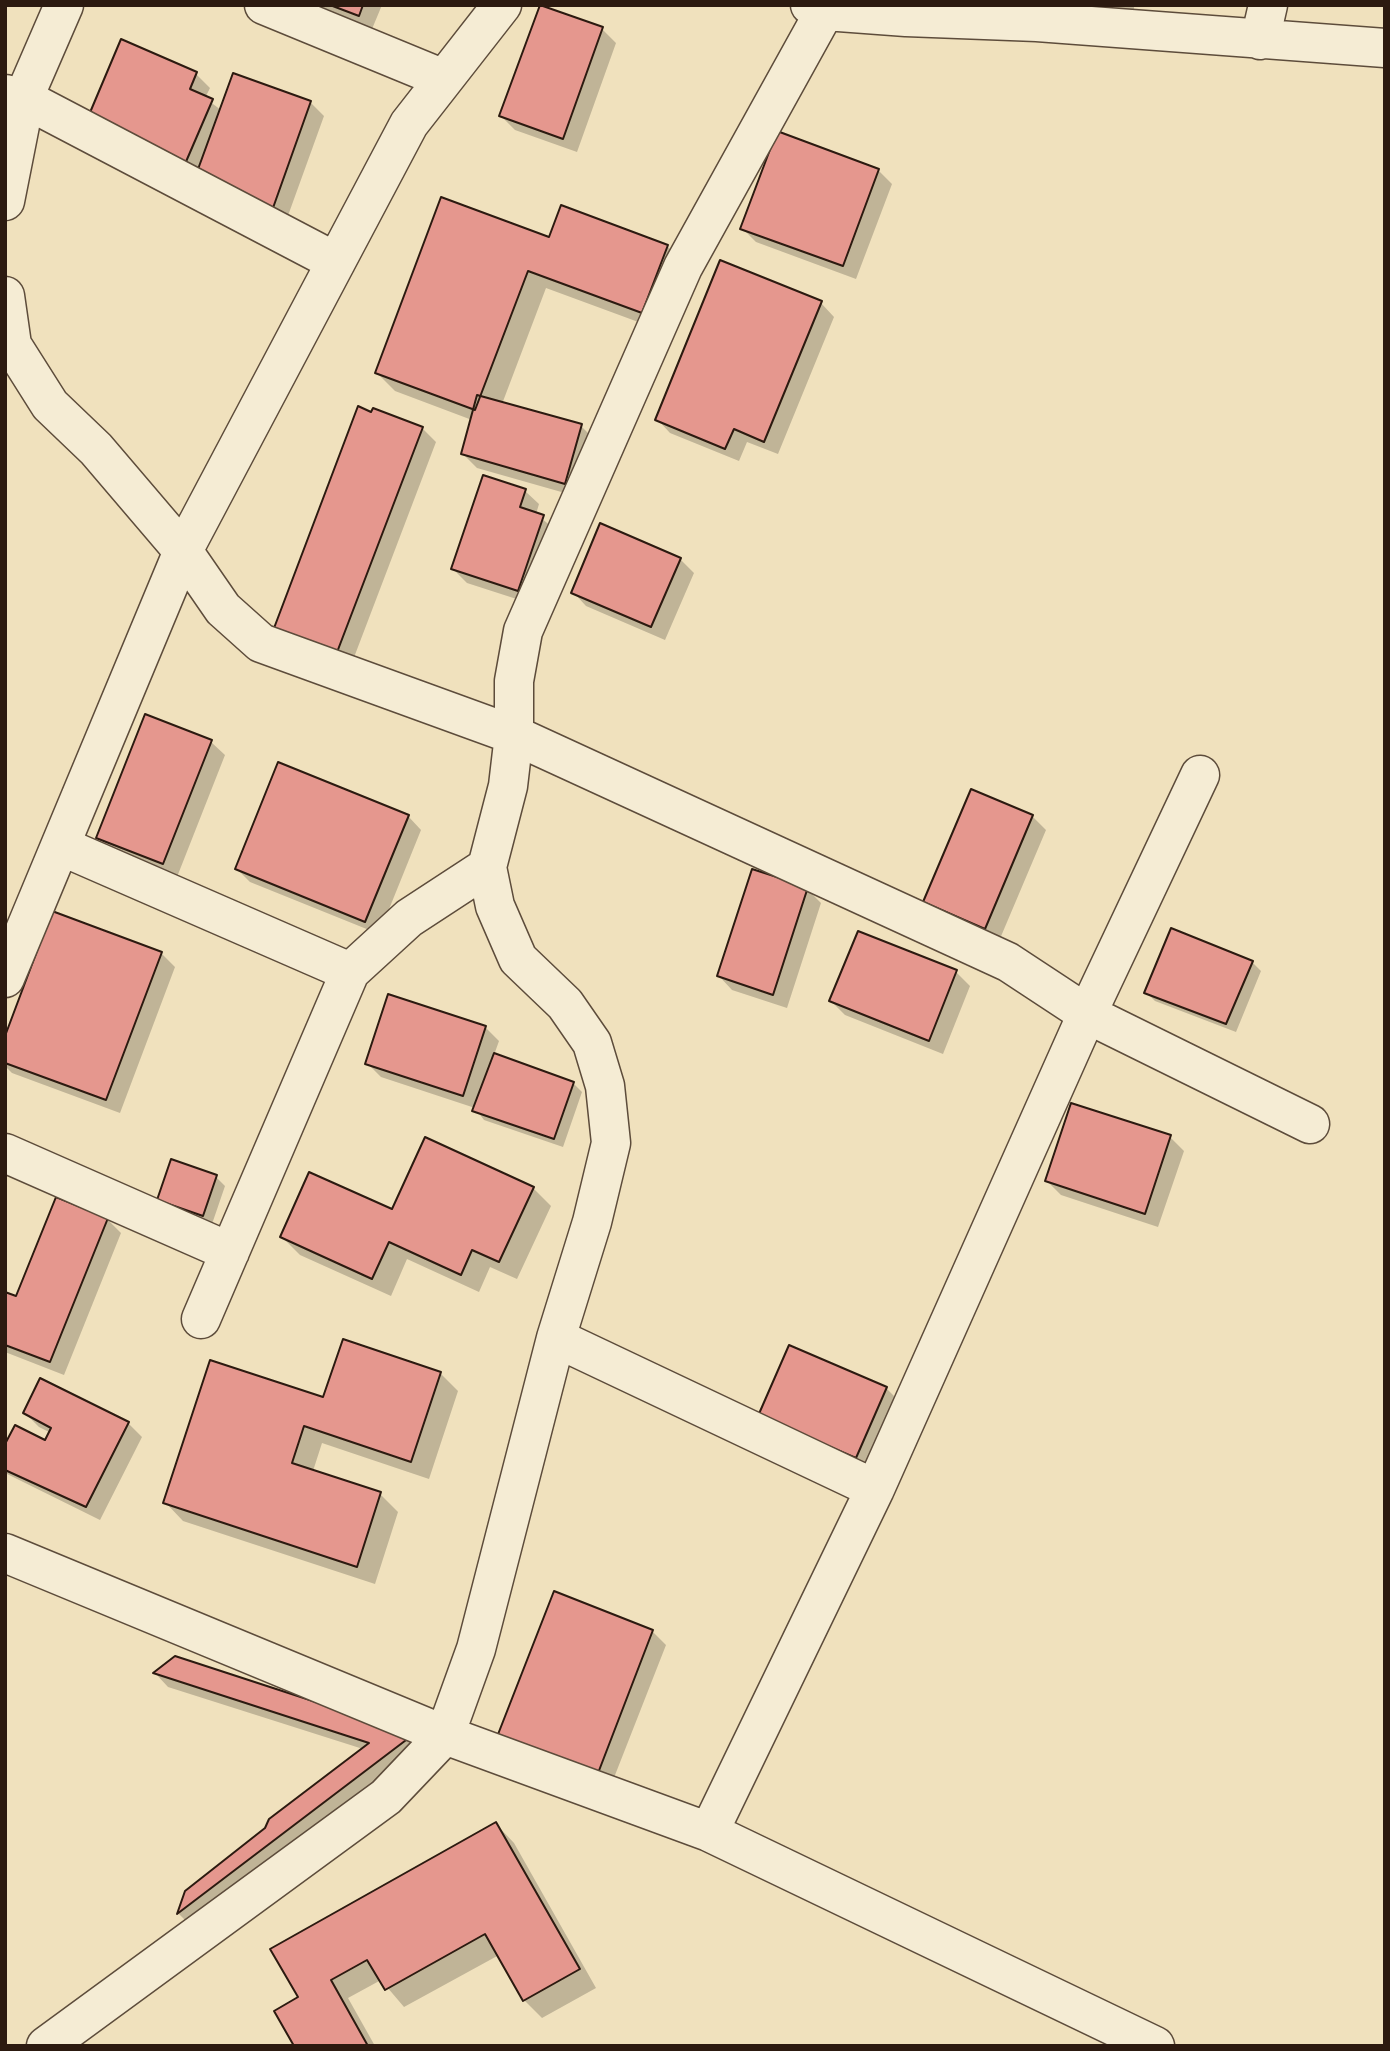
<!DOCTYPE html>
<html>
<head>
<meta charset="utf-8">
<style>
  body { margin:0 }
  #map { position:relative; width:1390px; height:2051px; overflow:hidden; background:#f0e1bd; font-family:"Libre Bodoni",serif }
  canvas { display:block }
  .frame { position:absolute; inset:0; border:7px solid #2c1a10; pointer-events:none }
</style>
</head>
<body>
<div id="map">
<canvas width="1390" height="2051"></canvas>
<div class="frame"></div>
</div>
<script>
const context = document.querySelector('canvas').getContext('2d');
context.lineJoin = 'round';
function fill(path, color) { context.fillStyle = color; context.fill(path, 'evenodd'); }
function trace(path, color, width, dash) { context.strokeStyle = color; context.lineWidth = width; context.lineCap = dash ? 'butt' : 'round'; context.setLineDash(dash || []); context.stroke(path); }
const shadow = new Path2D(`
  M312,5H382L372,29Z
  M1033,5H1134V13Z
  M602,29L616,43L577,152L515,130L501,116Z
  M196,74L210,88L205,98L221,110L310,102L324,116L281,235L101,135Z
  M878,170L892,184L856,279L756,242L742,228Z
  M550,240L667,246L685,264L660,330L546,288L502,404L581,426L595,440L579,497L477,468L463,454L472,420L395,391L377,373Z
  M821,303L834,317L778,454L747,442L739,461L670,433L657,419Z
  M422,428L436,442L345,681L284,657Z
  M525,491L539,504L536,514L557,531L532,604L467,583L453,569Z
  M680,559L694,573L665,640L586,606L573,592Z
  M211,742L225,755L177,877L111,851L98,837Z
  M972,791L1032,816L1046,830L999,941L939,915L925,902Z
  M408,816L421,830L379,934L250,882L237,869Z
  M807,889L821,903L787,1008L732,990L719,976Z
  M161,953L175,967L120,1113L12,1073L5,1066V1041Z
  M1252,962L1261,971L1236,1032L1155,1001L1146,992Z
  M956,972L970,986L943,1054L845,1015L831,1001Z
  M485,1027L499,1041L494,1055L573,1083L582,1092L563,1147L484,1120L475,1108L381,1077L367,1063Z
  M1170,1137L1184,1151L1158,1227L1061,1195L1047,1181Z
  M216,1177L225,1186L212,1224L159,1200Z
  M533,1188L551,1206L517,1279L490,1267L479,1292L407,1259L391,1296L300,1255L282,1237L393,1211Z
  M107,1219L121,1233L64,1375L5,1352V1294L17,1298Z
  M440,1373L458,1391L429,1479L322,1443L313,1471L380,1494L398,1512L375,1584L183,1521L165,1502L325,1399Z
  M41,1380L128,1423L142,1437L100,1520L5,1473V1448L46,1442L51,1433L39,1427L25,1413Z
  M886,1388L900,1402L870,1471L774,1429Z
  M652,1631L666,1645L608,1793L497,1742Z
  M155,1673L413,1735L427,1748L192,1927L179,1914L186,1892L363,1749L168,1687Z
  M496,1824L514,1843L596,1988L542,2018L524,2000L499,1955L404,2007L381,1980L348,1998L375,2046H296L300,1998Z`);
const building = new Path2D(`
  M330,5H363L359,16Z
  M540,5L603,27L563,139L499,116Z
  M121,39L197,72L190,89L213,99L185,164L86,122Z
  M233,73L311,101L268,222L189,194Z
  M777,131L879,169L843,266L740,229Z
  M441,197L549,237L561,205L668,245L642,313L528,271L475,410L375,373Z
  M720,260L822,301L764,442L734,429L725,449L655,420Z
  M477,395L582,424L565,484L461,454Z
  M358,406L371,412L373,408L423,427L331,668L268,644Z
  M483,475L526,489L520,507L544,515L518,591L451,569Z
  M600,523L681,558L651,627L571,593Z
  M145,714L212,740L163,864L96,838Z
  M278,762L409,815L365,922L235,869Z
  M971,789L1033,815L985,929L923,902Z
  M752,869L808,887L773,995L717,976Z
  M52,911L162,952L106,1100L5,1063V1036Z
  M1171,928L1253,961L1226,1024L1144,993Z
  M858,931L957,970L929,1041L829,1001Z
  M388,994L486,1026L463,1096L365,1064Z
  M494,1053L574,1082L554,1139L472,1111Z
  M1071,1103L1171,1135L1145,1214L1045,1181Z
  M425,1137L534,1187L499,1262L472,1250L461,1275L389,1242L372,1279L280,1237L309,1172L392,1209Z
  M171,1159L217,1175L203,1216L157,1200Z
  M56,1197L108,1218L50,1362L5,1345V1292L16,1296Z
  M343,1339L441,1372L411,1462L304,1426L292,1463L381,1492L357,1567L163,1503L210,1360L323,1397Z
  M789,1345L887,1387L856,1458L758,1416Z
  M40,1378L129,1422L86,1507L5,1470V1444L15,1425L45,1440L51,1428L23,1413Z
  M554,1591L653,1630L595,1781L495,1742Z
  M175,1656L414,1734L177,1914L185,1891L265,1828L269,1819L369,1743L153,1673Z
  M496,1822L580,1969L523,2001L485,1934L385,1990L367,1960L331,1980L368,2046H294L274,2011L298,1997L270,1949Z`);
const minor = new Path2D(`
  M264,5L444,79
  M810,5L825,11L906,17L1037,22L1385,48
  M1260,40L1268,5
  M5,94L25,99L336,262
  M5,141L64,5
  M5,201L22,115
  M5,296L12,345L50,405L96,449L183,551L223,609L261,643L514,735L1008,962L1087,1014L1310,1124
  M61,846L350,972
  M5,978L183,551L409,124L502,5
  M5,1153L230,1252
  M201,1319L350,972L409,918L487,867
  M556,1338L875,1489
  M5,1553L445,1735L709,1832L1155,2046
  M709,1832L875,1489L1087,1014L1200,775
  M46,2046L386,1797L445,1735L476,1649L556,1338L592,1222L611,1143L605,1086L592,1043L565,1004L518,959L495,906L487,867L508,786L514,735V681L523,631L683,267L828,5`);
fill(shadow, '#0003');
fill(building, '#e5978e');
trace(building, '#2c1a10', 2);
trace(minor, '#5d4c3b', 41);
trace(minor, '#f5ecd4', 38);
</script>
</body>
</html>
